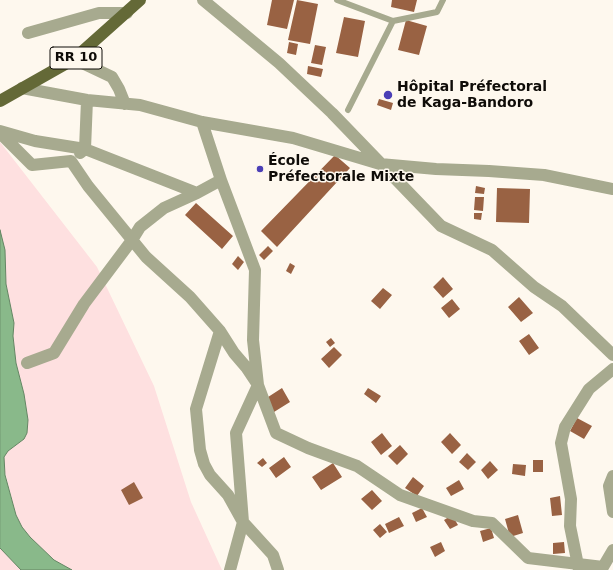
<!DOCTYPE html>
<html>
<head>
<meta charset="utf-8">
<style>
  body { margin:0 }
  canvas { display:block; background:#fef8ee }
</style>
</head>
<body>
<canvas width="613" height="570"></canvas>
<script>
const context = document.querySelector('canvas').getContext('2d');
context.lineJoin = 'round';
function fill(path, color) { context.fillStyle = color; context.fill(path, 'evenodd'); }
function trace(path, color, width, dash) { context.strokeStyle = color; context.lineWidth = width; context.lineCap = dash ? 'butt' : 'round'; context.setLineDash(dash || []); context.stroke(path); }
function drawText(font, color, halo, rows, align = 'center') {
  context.font = font + ' "DejaVu Sans",sans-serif'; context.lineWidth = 3; context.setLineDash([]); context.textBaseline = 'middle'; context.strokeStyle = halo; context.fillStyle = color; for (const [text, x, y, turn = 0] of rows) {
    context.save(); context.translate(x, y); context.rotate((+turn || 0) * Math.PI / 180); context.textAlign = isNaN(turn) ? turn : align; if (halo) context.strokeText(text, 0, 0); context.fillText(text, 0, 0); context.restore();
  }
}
const green = new Path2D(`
  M0,142L97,267L154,386L191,502L222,570H72L54,560L30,537L21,527L16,515L4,468V457L8,451L24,439L27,433L28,420L24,394L16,363L13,336L14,323L6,284L5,250L0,230Z
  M0,548L21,570H0Z`);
const water = new Path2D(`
  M0,230L5,250L6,284L14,323L13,336L16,363L24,394L28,420L27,433L24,439L8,451L4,457L5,475L16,515L22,527L30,537L54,560L72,570H21L0,548Z`);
const building = new Path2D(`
  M272,0H294L287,29L267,25Z
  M297,0L318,4L310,44L288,40Z
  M392,0H417L414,12L391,7Z
  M344,17L365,21L358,57L336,53Z
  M406,20L427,26L419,55L398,50Z
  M289,42L298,44L296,55L287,53Z
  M315,45L326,47L322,65L311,63Z
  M308,66L323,69L321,77L307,74Z
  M379,99L393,103L391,110L377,105Z
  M335,155L350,168L277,247L261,231Z
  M476,186L485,188L484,194L475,193Z
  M497,188L530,189L529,223L496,222Z
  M475,197H484L483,211L474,210Z
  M196,203L233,236L222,249L185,215Z
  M474,213H482L481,220L474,219Z
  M268,246L273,251L264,260L259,255Z
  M238,256L244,262L238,270L232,264Z
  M290,263L295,266L291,274L286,271Z
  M443,277L453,289L443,298L433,287Z
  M383,288L392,295L380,309L371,301Z
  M519,297L533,313L521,322L508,307Z
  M452,299L460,309L449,318L441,308Z
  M529,334L539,348L529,355L519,341Z
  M331,338L335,343L330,347L326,342Z
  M334,347L342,355L329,368L321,359Z
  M282,388L290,402L274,412L265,399Z
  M368,388L381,396L376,403L364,394Z
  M577,418L592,426L584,439L570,431Z
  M382,433L392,446L381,455L371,442Z
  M450,433L461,445L452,454L441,442Z
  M400,445L408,454L397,465L388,456Z
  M467,453L476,462L468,470L459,462Z
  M284,457L291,467L276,478L269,468Z
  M263,458L267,463L262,467L257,463Z
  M533,460H543V472H533Z
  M490,461L498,470L488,479L481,470Z
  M333,463L342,477L321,490L312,477Z
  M513,464L526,465L525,476L512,474Z
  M413,477L424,486L417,496L405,488Z
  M459,480L464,489L451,496L446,488Z
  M134,482L143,498L129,505L121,490Z
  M372,490L382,501L372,510L361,499Z
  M560,496L562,515L552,516L550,498Z
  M422,508L427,517L416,522L412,513Z
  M452,515L458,525L450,529L444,520Z
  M518,515L523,533L510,537L505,519Z
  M399,517L404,526L389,533L385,524Z
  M380,524L387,532L380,538L373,530Z
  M491,528L494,538L483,542L480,531Z
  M441,542L445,551L435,557L430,547Z
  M564,542L565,553L553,554V543Z`);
const lane = new Path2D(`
  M337,0L393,21
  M348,110L393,21L437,12L443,0`);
const street = new Path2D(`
  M203,0L279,63L332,113L441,226L492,250L534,287L562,306L613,355
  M28,33L99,13H127
  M74,59L112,77L119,89L125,104
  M22,88L87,100L140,105L202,122L293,138L380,164L436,169L489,171L544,175L613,189
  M202,122L221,180L255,270L253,340L258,385L236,433L243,522L230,570
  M0,131L35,141L85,149L197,193
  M0,133L32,165L71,161L88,186L146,257L190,297L220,331L234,353L246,367L258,385L276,433L308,448L357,466L400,495L473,521L492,523L528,558L603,567L613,550
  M80,153L85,149L87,100
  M220,331L196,409L200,450L204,464L210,475L228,495L243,522L273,555L278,570
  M27,363L54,353L84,304L132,240L140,227L164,208L197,193L221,180
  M613,476L609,486L613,512
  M579,570L570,526L571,499L561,443L565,427L589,389L613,369`);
const primary = new Path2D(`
  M0,101L74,59L140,0`);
const markers = [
  [388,95,5,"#4b3fb6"],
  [260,169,4,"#4b3fb6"]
];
const shields = [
  [76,58,52]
];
const shieldNames = [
  ["RR 10",76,58]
];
const poiNames = [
  ["Hôpital Préfectoral",397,87],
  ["de Kaga-Bandoro",397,103],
  ["École",268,161],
  ["Préfectorale Mixte",268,177]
];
fill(green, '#fee0e0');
fill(water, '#89b98a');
trace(water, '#648563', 1);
fill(building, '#996243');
trace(lane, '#a7aa8f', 6);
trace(street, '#a7aa8f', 12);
trace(primary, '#646937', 12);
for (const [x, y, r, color] of markers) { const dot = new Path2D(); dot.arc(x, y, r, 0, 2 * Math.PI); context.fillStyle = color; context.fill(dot); trace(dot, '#fef8ee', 1.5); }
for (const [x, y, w] of shields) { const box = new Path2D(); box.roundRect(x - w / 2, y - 11, w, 22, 3); context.fillStyle = '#fef8ee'; context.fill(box); trace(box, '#0f0c08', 1); }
drawText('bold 13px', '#0f0c08', null, shieldNames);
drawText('bold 14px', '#0f0c08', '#fef8ee', poiNames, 'left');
</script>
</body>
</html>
